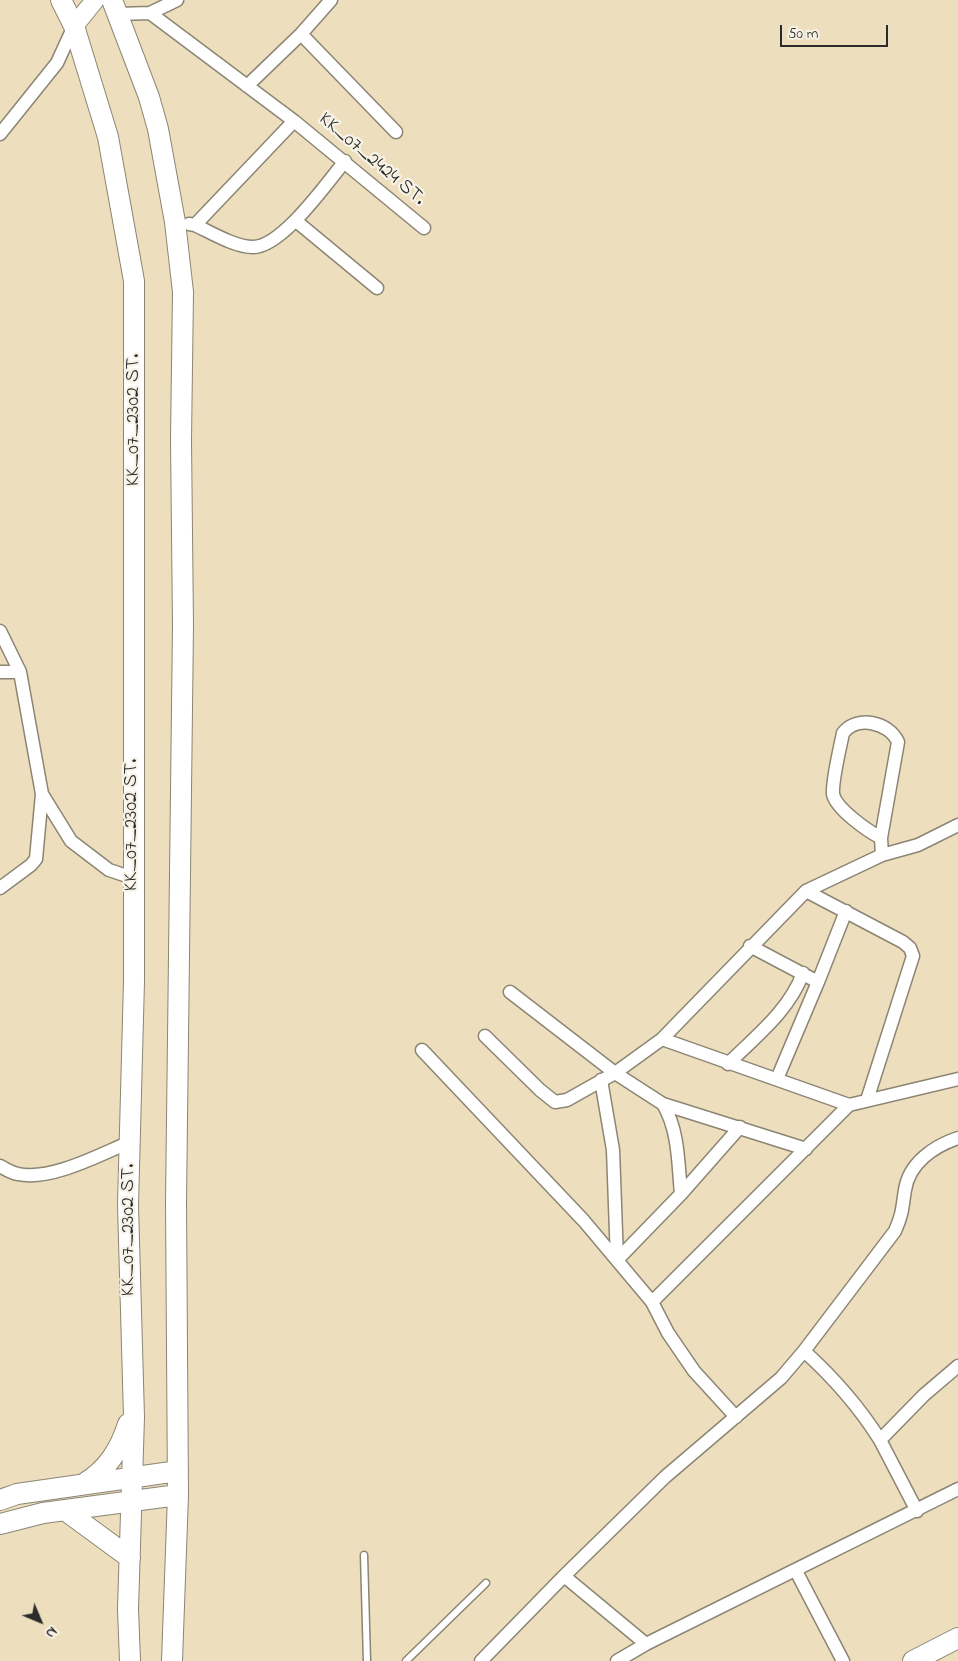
<!DOCTYPE html>
<html>
<head>
<meta charset="utf-8">
<style>
  body { margin:0 }
  #map { position:relative; width:958px; height:1661px; overflow:hidden; background:#eddfbd; font-family:"Indie Flower",sans-serif }
  canvas { display:block }
  .north { position:absolute; left:15px; top:1596px; width:50px; height:50px; -webkit-text-stroke:4px #f7f3e8; paint-order:stroke; rotate:135deg; font-size:14px; font-weight:700; line-height:20px; text-align:center; color:#2b2b2b }
  .north::after { content:''; display:block; margin:auto; width:18px; height:22px; background:#2b2b2b; clip-path:polygon(50% 0,100% 100%,50% 72%,0 100%) }
  .scale { position:absolute; left:780px; top:25px; width:108px; height:22px; box-sizing:border-box; border:2px solid #2b2b2b; border-top:0; padding-left:6px; font-size:15px; line-height:18px; white-space:nowrap; color:#2b2b2b; -webkit-text-stroke:4px #f7f3e8; paint-order:stroke }
</style>
</head>
<body>
<div id="map">
<canvas width="958" height="1661"></canvas>
<div class="north">N</div>
<div class="scale">50 m</div>
</div>
<script>
const context = document.querySelector('canvas').getContext('2d');
context.lineJoin = 'round';
function trace(path, color, width, dash) { context.strokeStyle = color; context.lineWidth = width; context.lineCap = dash ? 'butt' : 'round'; context.setLineDash(dash || []); context.stroke(path); }
function drawText(font, color, halo, rows, align = 'center') {
  context.font = font + ' "Indie Flower",sans-serif'; context.lineWidth = 4.5; context.setLineDash([]); context.textBaseline = 'middle'; context.strokeStyle = halo; context.fillStyle = color; for (const [text, x, y, turn = 0] of rows) {
    context.save(); context.translate(x, y); context.rotate((+turn || 0) * Math.PI / 180); context.textAlign = isNaN(turn) ? turn : align; if (halo) context.strokeText(text, 0, 0); context.fillText(text, 0, 0); context.restore();
  }
}
const lane = new Path2D(`
  M364,1555L367,1661
  M406,1661L486,1583`);
const street = new Path2D(`
  M150,13L177,0
  M118,14L150,13L294,121L424,228
  M301,34L396,132
  M247,86L301,34L331,0
  M0,134L57,63L74,26
  M296,221L377,288
  M189,224L195,225L294,121
  M195,225C212,233 235,247 253,247C282,247 327,183 345,161
  M0,631L20,672L42,794L71,841L109,870L133,878
  M0,672H20
  M881,838L898,742C889,722 857,715 843,733C840,748 832,780 833,794C836,809 868,831 881,838L882,855
  M0,888L31,865L36,859L42,794
  M806,891L882,855L918,845L958,825
  M750,946L818,982L846,911
  M510,992L615,1073L663,1104L806,1149
  M485,1036L540,1090L555,1102L567,1100L615,1073L662,1039L806,891L903,942L910,948L913,956L867,1100
  M662,1039L849,1105
  M422,1050L584,1221L652,1302L668,1333L694,1371L736,1417
  M728,1064C756,1036 789,1011 803,973
  M777,1079L818,982
  M601,1080L613,1150L617,1260
  M663,1104C679,1131 678,1163 681,1194
  M0,1166C5,1169 12,1173 18,1174C51,1181 99,1155 130,1142
  M617,1260L681,1194L740,1127
  M652,1302L849,1105L958,1079
  M804,1351C835,1379 858,1405 880,1440
  M917,1511L880,1440L924,1395L958,1366
  M796,1571L843,1661
  M564,1576L646,1644
  M481,1661L564,1576L665,1477L781,1378L804,1351L895,1231C903,1213 902,1208 905,1190C909,1163 934,1146 958,1138
  M617,1661L646,1644L958,1489`);
const secondary = new Path2D(`
  M74,26L95,0`);
const primary = new Path2D(`
  M61,0L74,26L108,137L134,281V981L128,1205L134,1417L128,1609L130,1661
  M112,0L149,97L158,129L175,222L183,292L181,440L183,626L176,1202L178,1495L172,1661
  M85,1483C108,1469 120,1449 128,1424
  M0,1500L17,1494L178,1471
  M66,1511L130,1558
  M0,1524L43,1513L178,1495
  M913,1661L958,1638`);
const streetNames = [
  ["KK_07_2424 ST.",371,160,40],
  ["KK_07_2302 ST.",135,420,-90],
  ["KK_07_2302 ST.",133,825,-90],
  ["KK_07_2302 ST.",130,1230,-90]
];
trace(lane, '#8c8574', 9);
trace(street, '#8c8574', 15);
trace(secondary, '#8c8574', 20);
trace(primary, '#8c8574', 22);
trace(lane, '#fff', 6);
trace(street, '#fff', 12);
trace(secondary, '#fff', 18);
trace(primary, '#fff', 20);
drawText('20px', '#2b2b2b', '#f7f3e8', streetNames);
</script>
</body>
</html>
